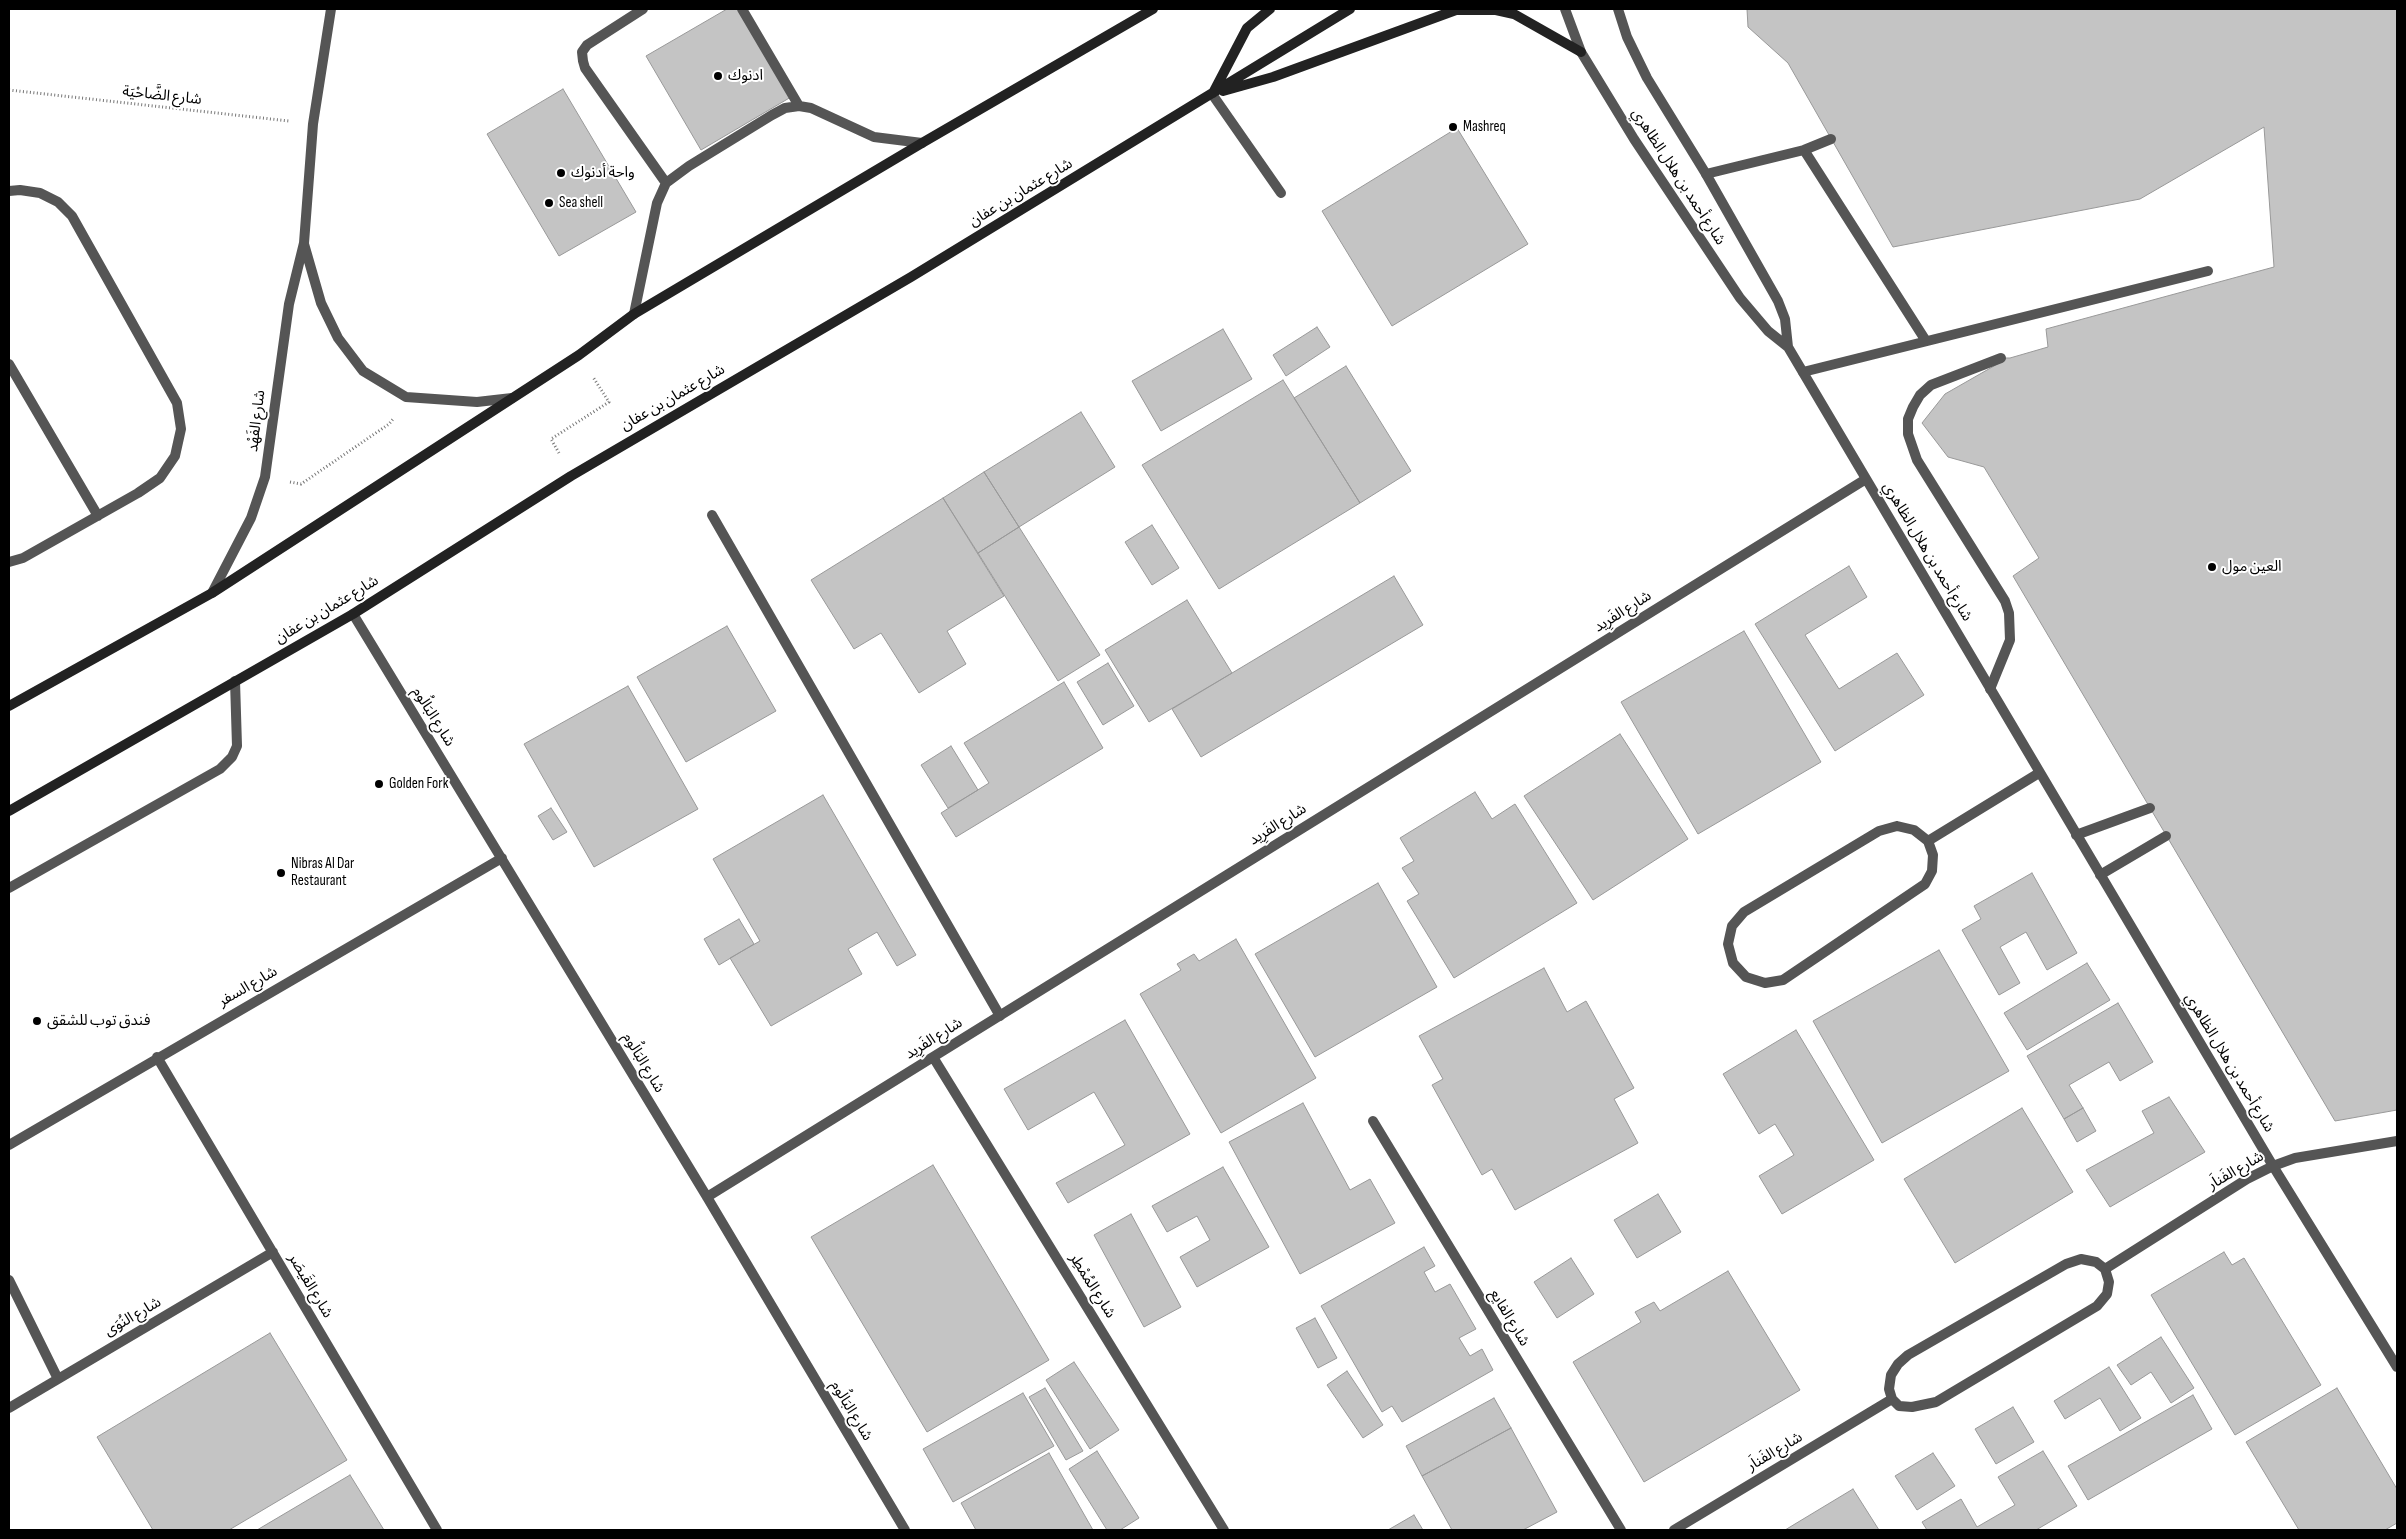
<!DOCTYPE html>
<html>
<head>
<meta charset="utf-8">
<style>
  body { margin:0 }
  #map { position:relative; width:2406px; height:1539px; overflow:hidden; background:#fff; font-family:"Sofia Sans Condensed",sans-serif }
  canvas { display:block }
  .frame { position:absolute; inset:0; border:10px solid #000; pointer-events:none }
</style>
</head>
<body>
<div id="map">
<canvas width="2406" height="1539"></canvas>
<div class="frame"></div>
</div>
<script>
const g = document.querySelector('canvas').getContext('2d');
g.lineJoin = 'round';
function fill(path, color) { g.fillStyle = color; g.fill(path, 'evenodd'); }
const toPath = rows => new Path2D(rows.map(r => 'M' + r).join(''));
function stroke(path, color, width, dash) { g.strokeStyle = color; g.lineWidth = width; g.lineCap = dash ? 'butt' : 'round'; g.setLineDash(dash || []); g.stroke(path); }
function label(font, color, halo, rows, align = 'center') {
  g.font = font + ' "Sofia Sans Condensed","Noto Sans Arabic",sans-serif'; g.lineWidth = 4; g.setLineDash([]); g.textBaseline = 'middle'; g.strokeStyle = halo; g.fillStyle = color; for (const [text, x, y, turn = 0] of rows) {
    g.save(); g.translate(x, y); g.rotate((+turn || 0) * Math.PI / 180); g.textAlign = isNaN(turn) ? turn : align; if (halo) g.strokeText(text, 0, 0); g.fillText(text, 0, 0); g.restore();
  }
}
const building = toPath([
  [727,9,739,9,791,97,701,150,646,56,727,9],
  [1747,9,2397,9,2397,1110,2335,1121,2013,576,2039,558,1984,467,1948,457,1922,423,1945,394,2001,362,2001,358,2010,358,2048,347,2046,329,2274,267,2264,127,2140,199,1893,247,1788,63,1748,27,1747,9],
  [563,89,636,212,559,256,487,134,563,89],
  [1457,128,1528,244,1392,326,1322,211,1457,128],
  [1317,327,1330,347,1286,376,1273,355,1317,327],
  [1223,329,1252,379,1161,431,1132,381,1223,329],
  [1346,366,1411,471,1360,503,1294,398,1346,366],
  [1283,380,1360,503,1219,589,1142,465,1283,380],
  [1081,412,1115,467,1019,527,984,472,1081,412],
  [984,472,1019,527,978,553,943,498,984,472],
  [943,498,1004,596,947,631,966,664,919,693,881,633,854,649,811,580,943,498],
  [1152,525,1179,568,1152,585,1125,542,1152,525],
  [1019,527,1100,655,1058,681,978,553,1019,527],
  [1849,566,1867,597,1805,635,1839,689,1897,653,1924,695,1835,751,1755,624,1849,566],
  [1394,576,1423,625,1201,757,1172,709,1394,576],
  [1187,600,1232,673,1149,722,1105,650,1187,600],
  [727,626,776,711,686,762,637,677,727,626],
  [1744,631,1821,762,1698,834,1621,702,1744,631],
  [1108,663,1134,706,1103,725,1077,682,1108,663],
  [1064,682,1103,748,956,837,941,813,989,783,964,743,1064,682],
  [628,686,698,809,594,867,524,744,628,686],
  [1620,734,1688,839,1593,900,1524,796,1620,734],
  [951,746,978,790,948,808,921,765,951,746],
  [1475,792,1492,819,1515,804,1577,903,1454,978,1407,901,1419,894,1402,868,1414,861,1400,838,1475,792],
  [823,795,916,955,897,966,877,932,848,949,862,974,771,1026,730,958,760,941,713,859,823,795],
  [551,808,567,832,553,840,538,816,551,808],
  [2032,873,2077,953,2047,970,2026,932,2000,947,2020,983,1999,995,1962,930,1981,919,1974,906,2032,873],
  [1378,883,1437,987,1315,1057,1255,954,1378,883],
  [739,919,754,944,719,965,704,939,739,919],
  [1236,939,1316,1078,1221,1133,1140,994,1181,970,1177,964,1194,954,1199,961,1236,939],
  [1939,950,2009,1071,1882,1143,1813,1021,1939,950],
  [2087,963,2110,1000,2027,1050,2004,1013,2087,963],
  [1544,968,1567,1012,1586,1001,1634,1088,1614,1099,1638,1143,1515,1210,1492,1169,1482,1175,1432,1085,1443,1079,1419,1036,1544,968],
  [2118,1003,2153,1062,2120,1081,2109,1062,2069,1085,2083,1108,2064,1119,2027,1056,2118,1003],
  [1125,1020,1190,1134,1068,1203,1056,1183,1125,1145,1094,1092,1028,1130,1004,1089,1125,1020],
  [1796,1030,1874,1160,1782,1214,1759,1176,1794,1155,1775,1124,1759,1134,1723,1074,1796,1030],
  [2169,1097,2205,1152,2110,1207,2086,1170,2154,1133,2142,1111,2169,1097],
  [1303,1103,1350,1190,1370,1179,1395,1223,1300,1274,1229,1142,1303,1103],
  [2022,1108,2073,1192,1955,1263,1904,1179,2022,1108],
  [2083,1108,2096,1131,2077,1142,2064,1119,2083,1108],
  [933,1165,1049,1360,927,1432,811,1237,933,1165],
  [1223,1167,1269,1247,1197,1287,1180,1257,1210,1240,1197,1216,1167,1232,1152,1206,1223,1167],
  [1658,1194,1681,1232,1637,1258,1614,1220,1658,1194],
  [1131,1214,1181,1307,1144,1327,1094,1235,1131,1214],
  [1424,1247,1435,1266,1424,1272,1435,1292,1450,1284,1476,1329,1459,1338,1470,1356,1482,1349,1493,1370,1402,1422,1392,1406,1382,1412,1321,1306,1424,1247],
  [2224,1252,2232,1265,2244,1258,2321,1385,2235,1435,2151,1295,2224,1252],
  [1571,1258,1594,1294,1557,1318,1534,1282,1571,1258],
  [1728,1271,1800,1390,1644,1482,1573,1362,1641,1322,1635,1312,1654,1302,1660,1311,1728,1271],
  [1315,1318,1337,1358,1318,1368,1296,1328,1315,1318],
  [270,1333,347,1460,229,1530,153,1530,97,1437,270,1333],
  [2161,1337,2194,1388,2171,1403,2151,1372,2131,1385,2117,1365,2161,1337],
  [1074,1362,1119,1430,1090,1449,1046,1380,1074,1362],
  [2109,1367,2141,1418,2120,1431,2100,1398,2065,1419,2054,1401,2109,1367],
  [1347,1371,1383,1425,1363,1438,1327,1385,1347,1371],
  [1045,1388,1083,1451,1066,1460,1029,1397,1045,1388],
  [2337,1388,2397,1489,2397,1523,2385,1530,2299,1530,2246,1442,2337,1388],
  [1023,1393,1054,1446,953,1502,923,1449,1023,1393],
  [2193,1395,2212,1429,2088,1500,2068,1466,2193,1395],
  [1494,1398,1511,1428,1422,1476,1406,1446,1494,1398],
  [2013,1407,2034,1442,1996,1464,1975,1429,2013,1407],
  [1511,1428,1557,1512,1523,1530,1452,1530,1422,1476,1511,1428],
  [1097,1451,1139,1518,1120,1530,1107,1530,1069,1469,1097,1451],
  [2043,1451,2077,1506,2036,1530,1927,1530,1922,1522,1961,1499,1977,1527,2015,1505,1998,1477,2043,1451],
  [1049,1453,1093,1530,976,1530,961,1503,1049,1453],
  [1933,1453,1955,1486,1917,1510,1895,1476,1933,1453],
  [350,1475,384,1530,257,1530,350,1475],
  [1853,1489,1879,1530,1785,1530,1853,1489],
  [1414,1515,1423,1530,1388,1530,1414,1515]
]);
fill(building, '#c4c4c4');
stroke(building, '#999', 1);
stroke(toPath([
  [9,90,289,121],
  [559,453,551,439,609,402,593,377],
  [290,482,301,484,389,424,393,419]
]), '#777', 3, [1, 2.5]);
stroke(toPath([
  [643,9,587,45,582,52,583,61,585,68,666,183],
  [742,9,799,106],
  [1212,94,1281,193],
  [1804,150,1926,341],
  [1706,174,1804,150,1831,139],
  [9,191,20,190,40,193,58,202,72,216,177,403,181,429,175,456,160,478,138,493,23,558,9,562],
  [634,314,657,203,666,183,689,166,772,115,785,108,799,106,811,108,874,137,922,143],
  [9,364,98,516],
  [1803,372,2208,271],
  [712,515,1000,1016],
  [1990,689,2010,640,2009,613,2005,601,1917,460,1908,434,1908,419,1913,407,1920,395,1931,385,2001,358],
  [2076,835,2150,808],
  [2100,875,2166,836],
  [9,888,220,769,232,757,237,746,235,681],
  [2273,1166,2295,1158,2397,1141]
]), '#555', 10);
stroke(toPath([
  [1565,9,1581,52,1634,139,1740,298,1768,331,1788,347,2273,1166,2397,1367],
  [1618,9,1627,37,1647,78,1706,174,1778,301,1785,319,1788,347],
  [304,244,321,303,338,338,363,371,406,397,477,402,512,398],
  [212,593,251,518,265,477,289,304,304,243,313,124,331,9],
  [353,614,707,1197,905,1530],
  [1897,826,1914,830,1928,841,1933,855,1932,871,1925,884,1783,980,1765,983,1746,977,1733,963,1728,944,1732,926,1744,912,1879,831,1897,826],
  [1928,841,2039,773],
  [157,1057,437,1530],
  [933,1057,1224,1530],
  [1373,1121,1621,1530],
  [9,1145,502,858],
  [707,1197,1866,479],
  [2081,1259,2096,1262,2105,1269,2109,1282,2107,1294,2097,1306,1936,1402,1912,1407,1899,1406,1892,1399,1889,1389,1891,1375,1898,1364,1908,1355,2066,1264,2081,1259],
  [2105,1269,2247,1179,2273,1166],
  [9,1280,58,1379],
  [9,1408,273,1252],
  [1674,1530,1892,1399]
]), '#555', 10);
stroke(toPath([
  [1223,91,1273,77,1456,10,1496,10,1514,14,1581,52],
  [1213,93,1247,28,1270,9],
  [9,706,212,593,579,355,634,314,922,143,1153,9],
  [9,811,353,614,571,476,911,277,1350,9]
]), '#222', 10);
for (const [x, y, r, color] of [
  [718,76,5,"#000"],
  [1453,127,5,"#000"],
  [561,173,5,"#000"],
  [549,203,5,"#000"],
  [2212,567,5,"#000"],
  [379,784,5,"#000"],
  [281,873,5,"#000"],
  [37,1021,5,"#000"]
]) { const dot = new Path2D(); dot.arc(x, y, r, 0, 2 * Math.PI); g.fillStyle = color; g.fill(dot); stroke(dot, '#fff', 2); }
label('15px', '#000', '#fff', [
  ["ادنوك",728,76],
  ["Mashreq",1463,127],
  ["واحة أدنوك",571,173],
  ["Sea shell",559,203],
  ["العين مول",2222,567],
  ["Golden Fork",389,784],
  ["Nibras Al Dar",291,864],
  ["Restaurant",291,881],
  ["فندق توب للشقق",47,1021]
], 'left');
label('15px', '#000', '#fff', [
  ["شارع الضَّاحْيَة",162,96,6],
  ["شارع أحمد بن هلال الظاهري",1678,177,57],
  ["شارع عثمان بن عفان",1021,193,-31],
  ["شارع عثمان بن عفان",673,398,-30],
  ["شارع الفَهْد",257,421,-83],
  ["شارع أحمد بن هلال الظاهري",1927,552,59],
  ["شارع عثمان بن عفان",327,610,-31],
  ["شارع الفَرِيد",1623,612,-32],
  ["شارع البَالُوم",433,717,58],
  ["شارع الفَرِيد",1278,825,-32],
  ["شارع السفر",248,987,-30],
  ["شارع الفَرِيد",934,1039,-32],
  ["شارع البَالُوم",643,1063,59],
  ["شارع أحمد بن هلال الظاهري",2229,1063,59],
  ["شارع الفَناَر",2236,1171,-30],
  ["شارع القَيصَر",310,1286,59],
  ["شارع المُمْطِر",1092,1286,58],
  ["شارع النُوَى",133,1317,-30],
  ["شارع الفايع",1509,1318,59],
  ["شارع البَالُوم",851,1411,59],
  ["شارع الفَناَر",1775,1452,-31]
]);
</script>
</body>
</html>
